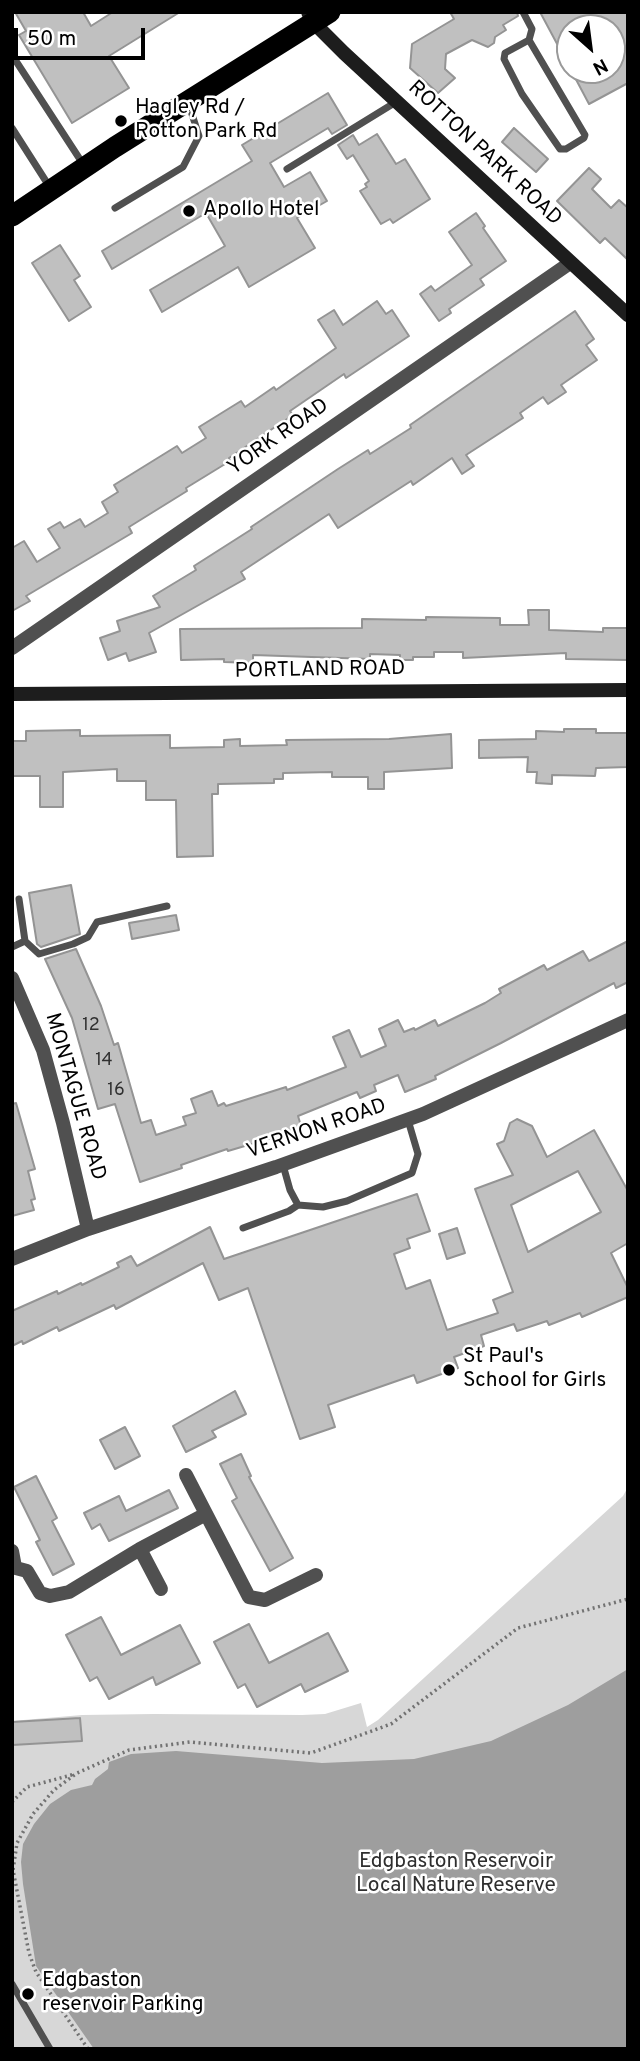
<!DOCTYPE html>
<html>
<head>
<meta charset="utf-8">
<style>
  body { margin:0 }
  #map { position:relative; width:640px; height:2061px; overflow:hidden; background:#fff; font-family:Overpass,sans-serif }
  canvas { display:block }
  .frame { position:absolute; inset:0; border:14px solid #000; pointer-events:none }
  .north { position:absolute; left:556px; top:14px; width:70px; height:70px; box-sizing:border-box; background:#fff; border:2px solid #999; border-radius:50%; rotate:152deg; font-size:19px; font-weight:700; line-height:28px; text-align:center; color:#000 }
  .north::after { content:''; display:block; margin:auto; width:24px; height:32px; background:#000; clip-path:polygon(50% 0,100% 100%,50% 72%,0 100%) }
  .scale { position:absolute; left:14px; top:28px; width:131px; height:32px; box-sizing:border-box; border:4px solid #000; border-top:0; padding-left:9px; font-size:21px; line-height:24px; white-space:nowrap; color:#000; -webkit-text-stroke:5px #fff; paint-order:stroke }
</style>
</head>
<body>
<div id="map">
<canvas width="640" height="2061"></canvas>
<div class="frame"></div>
<div class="north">N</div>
<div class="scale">50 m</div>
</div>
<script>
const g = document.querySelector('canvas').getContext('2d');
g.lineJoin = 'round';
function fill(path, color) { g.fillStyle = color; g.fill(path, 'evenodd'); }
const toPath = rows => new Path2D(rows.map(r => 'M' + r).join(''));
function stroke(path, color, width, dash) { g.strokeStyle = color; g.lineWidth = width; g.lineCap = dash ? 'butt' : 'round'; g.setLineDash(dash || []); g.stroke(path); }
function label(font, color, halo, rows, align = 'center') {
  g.font = font + ' Overpass,sans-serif'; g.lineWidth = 5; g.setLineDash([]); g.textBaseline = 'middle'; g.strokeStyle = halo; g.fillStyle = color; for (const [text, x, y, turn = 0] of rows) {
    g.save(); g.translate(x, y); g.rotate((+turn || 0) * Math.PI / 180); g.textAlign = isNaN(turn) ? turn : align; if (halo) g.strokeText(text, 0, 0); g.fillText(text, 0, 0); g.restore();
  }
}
fill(toPath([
  [628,1487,628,2049,12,2049,12,1721,82,1715,154,1714,302,1715,325,1714,361,1703,367,1727,378,1720,623,1496]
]), '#d7d7d7');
fill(toPath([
  [628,1669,628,2049,94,2049,36,1966,23,1884,21,1862,23,1844,34,1824,50,1804,71,1790,92,1785,95,1779,108,1769,109,1762,131,1754,176,1751,322,1763,414,1759,491,1741,568,1705]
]), '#9e9e9e');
const building = toPath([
  [15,12,83,12,91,26,113,12,180,12,109,56,129,88,72,123,19,35,26,31,15,12],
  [450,12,517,12,518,16,503,25,506,30,495,37,494,43,488,47,472,40,446,54,445,69,455,78,438,93,410,68,412,44,454,19,450,12],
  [540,12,628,12,628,83,589,104,571,70,612,70,612,28,570,28,570,68,540,12],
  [328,93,347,125,332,134,328,128,270,163,284,187,310,172,327,201,297,218,315,248,249,287,238,267,162,312,150,290,225,246,206,213,112,269,102,251,252,161,242,145,328,93],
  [514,128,548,159,536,172,502,142,514,128],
  [377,134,396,164,405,159,430,199,393,223,390,219,381,224,360,191,367,187,365,184,369,181,353,155,347,159,338,145,353,135,359,145,377,134],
  [589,168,601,179,592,189,611,208,619,200,628,208,628,260,605,238,600,243,557,201,589,168],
  [476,213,485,226,483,228,506,261,480,279,484,285,449,309,451,313,439,321,420,294,431,286,435,291,472,265,449,232,476,213],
  [60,245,80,276,74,280,91,307,69,321,32,263,60,245],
  [377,301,386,314,392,310,409,336,346,378,344,374,290,411,293,415,229,458,230,461,186,488,187,491,129,527,132,533,26,596,30,601,12,611,12,548,24,541,37,562,60,548,48,529,60,522,64,528,80,519,85,527,108,513,102,502,118,492,114,485,177,446,182,453,206,438,199,427,241,401,245,407,274,387,276,390,336,348,318,320,334,310,343,325,377,301],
  [575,311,594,339,586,345,597,360,561,385,566,392,548,404,543,397,520,413,523,418,466,455,474,466,462,474,452,458,413,485,411,481,338,528,329,514,241,572,245,579,149,633,156,652,129,661,126,653,108,660,100,638,120,631,117,621,160,607,153,596,196,570,194,566,252,529,251,527,338,469,368,450,370,454,411,428,410,425,575,311],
  [528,610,549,610,549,630,603,632,603,628,628,628,628,660,566,659,566,653,463,658,463,652,434,652,434,657,413,657,413,660,400,660,400,655,370,654,370,659,253,655,253,663,224,662,224,659,181,660,180,629,362,628,362,619,426,620,426,617,500,618,500,625,529,625,528,610],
  [564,729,596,729,596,733,628,733,628,767,596,768,595,776,552,775,552,784,536,783,537,772,527,772,528,757,479,758,479,740,536,739,536,731,564,732,564,729],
  [80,730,80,736,170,735,170,748,224,747,224,740,240,739,240,746,287,745,286,740,389,739,451,734,452,768,384,772,384,789,368,789,368,777,332,777,332,772,283,773,283,779,274,779,274,783,218,784,218,794,212,794,213,856,177,857,176,800,146,800,146,781,117,781,117,769,63,772,63,807,40,807,40,776,12,776,12,741,26,741,26,731,80,730],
  [71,885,80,934,41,947,37,944,29,893,71,885],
  [176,915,179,930,132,939,129,923,176,915],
  [628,941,628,982,616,988,614,983,501,1043,435,1076,436,1079,405,1092,398,1075,374,1085,376,1091,360,1098,357,1092,298,1116,302,1129,228,1151,227,1149,181,1165,182,1168,140,1182,115,1104,98,1109,72,1018,45,959,76,949,101,1006,114,1045,118,1043,141,1123,151,1120,156,1135,186,1125,183,1117,196,1113,191,1099,212,1091,218,1106,224,1103,226,1106,286,1087,287,1090,346,1067,333,1037,349,1030,361,1057,386,1046,379,1029,398,1020,404,1032,414,1028,415,1030,435,1020,438,1026,485,1003,501,993,499,989,544,965,547,970,583,951,589,961,628,941],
  [16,1103,35,1169,28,1171,35,1199,31,1200,34,1210,12,1216,12,1104,16,1103],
  [517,1119,532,1126,547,1157,594,1130,628,1191,628,1243,611,1253,628,1288,628,1297,582,1317,580,1313,549,1325,547,1321,517,1331,514,1324,481,1335,484,1346,454,1357,458,1368,417,1383,414,1375,328,1405,335,1427,300,1439,248,1288,219,1300,203,1263,116,1309,114,1305,59,1331,57,1327,23,1344,22,1341,12,1346,12,1311,57,1291,58,1294,81,1283,82,1285,119,1267,117,1263,131,1256,137,1266,210,1227,224,1259,417,1194,430,1231,407,1239,410,1248,394,1254,406,1289,430,1280,447,1330,498,1313,493,1300,513,1292,475,1189,513,1175,497,1144,504,1141,510,1123,517,1119],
  [578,1171,601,1212,528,1252,511,1205,578,1171],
  [457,1228,465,1253,447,1259,439,1234,457,1228],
  [235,1391,246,1414,212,1431,216,1437,186,1452,173,1426,235,1391],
  [125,1427,140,1456,115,1469,100,1440,125,1427],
  [241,1454,251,1476,249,1477,293,1558,270,1571,232,1501,237,1498,220,1464,241,1454],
  [36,1476,57,1518,52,1521,74,1564,53,1575,36,1542,40,1540,14,1487,36,1476],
  [169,1490,178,1508,109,1541,100,1524,92,1529,84,1513,119,1496,126,1511,169,1490],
  [101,1617,121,1655,180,1625,200,1663,156,1685,153,1677,109,1699,97,1677,90,1681,66,1635,101,1617],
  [249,1624,269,1663,328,1633,348,1671,305,1692,301,1684,257,1707,245,1684,238,1688,214,1642,249,1624],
  [80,1718,82,1741,12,1745,12,1722,80,1718]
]);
fill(building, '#c0c0c0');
stroke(building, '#949494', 2);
stroke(toPath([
  [12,1802,27,1787,75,1774],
  [88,2049,36,1972,29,1953,13,1870,17,1843,33,1814,54,1790,77,1773,129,1750,190,1742,311,1753,391,1724,518,1628,628,1599]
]), '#727272', 3.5, [2, 3.5]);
stroke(toPath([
  [523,12,532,29,529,40,585,135,584,138,566,149,560,149,522,94,504,59,505,53,529,40],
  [12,55,83,164],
  [12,128,49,186],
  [287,169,396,102],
  [115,208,183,167,199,136,189,105],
  [25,941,39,954,73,944,88,937,97,922,167,906],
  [12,947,25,941,19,899],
  [283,1165,290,1190,298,1205,323,1207,347,1201,412,1173,418,1154,408,1120],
  [243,1228,289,1211,298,1205],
  [12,1984,50,2049]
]), '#505050', 7);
stroke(toPath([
  [12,648,570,263],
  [12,978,43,1050,63,1123,88,1229],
  [12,1259,88,1229,276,1167,423,1114,628,1020],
  [186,1475,249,1597,265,1600,316,1575],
  [140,1549,161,1589],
  [12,1551,15,1567],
  [12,1567,27,1571,40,1593,50,1596,69,1592,140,1549,206,1514]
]), '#505050', 14);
stroke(toPath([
  [308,12,313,22,344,53,628,315],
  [12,694,628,690]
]), '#1d1d1d', 14);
stroke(toPath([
  [12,216,115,147,330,12]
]), '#000', 21);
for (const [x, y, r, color] of [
  [121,121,7,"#000"],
  [189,211,7,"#000"],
  [449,1370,7,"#000"],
  [28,1994,7,"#000"]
]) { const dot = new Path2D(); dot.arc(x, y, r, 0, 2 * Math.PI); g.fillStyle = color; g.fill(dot); stroke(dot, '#fff', 2.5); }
label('18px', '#303030', null, [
  ["12",91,1026],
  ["14",104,1061],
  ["16",116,1091]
]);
label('21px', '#000', '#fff', [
  ["Hagley Rd /",135,109],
  ["Rotton Park Rd",135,133],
  ["Apollo Hotel",203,211],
  ["St Paul's",463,1358],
  ["School for Girls",463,1382],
  ["Edgbaston",42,1982],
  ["reservoir Parking",42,2006]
], 'left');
label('21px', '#000', '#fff', [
  ["ROTTON PARK ROAD",484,154,43],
  ["YORK ROAD",279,438,-35],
  ["PORTLAND ROAD",320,671,-1],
  ["MONTAGUE ROAD",74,1097,74],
  ["VERNON ROAD",317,1130,-19]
]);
label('21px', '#2e2e2e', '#fff', [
  ["Edgbaston Reservoir",456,1863],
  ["Local Nature Reserve",456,1887]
]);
</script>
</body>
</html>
